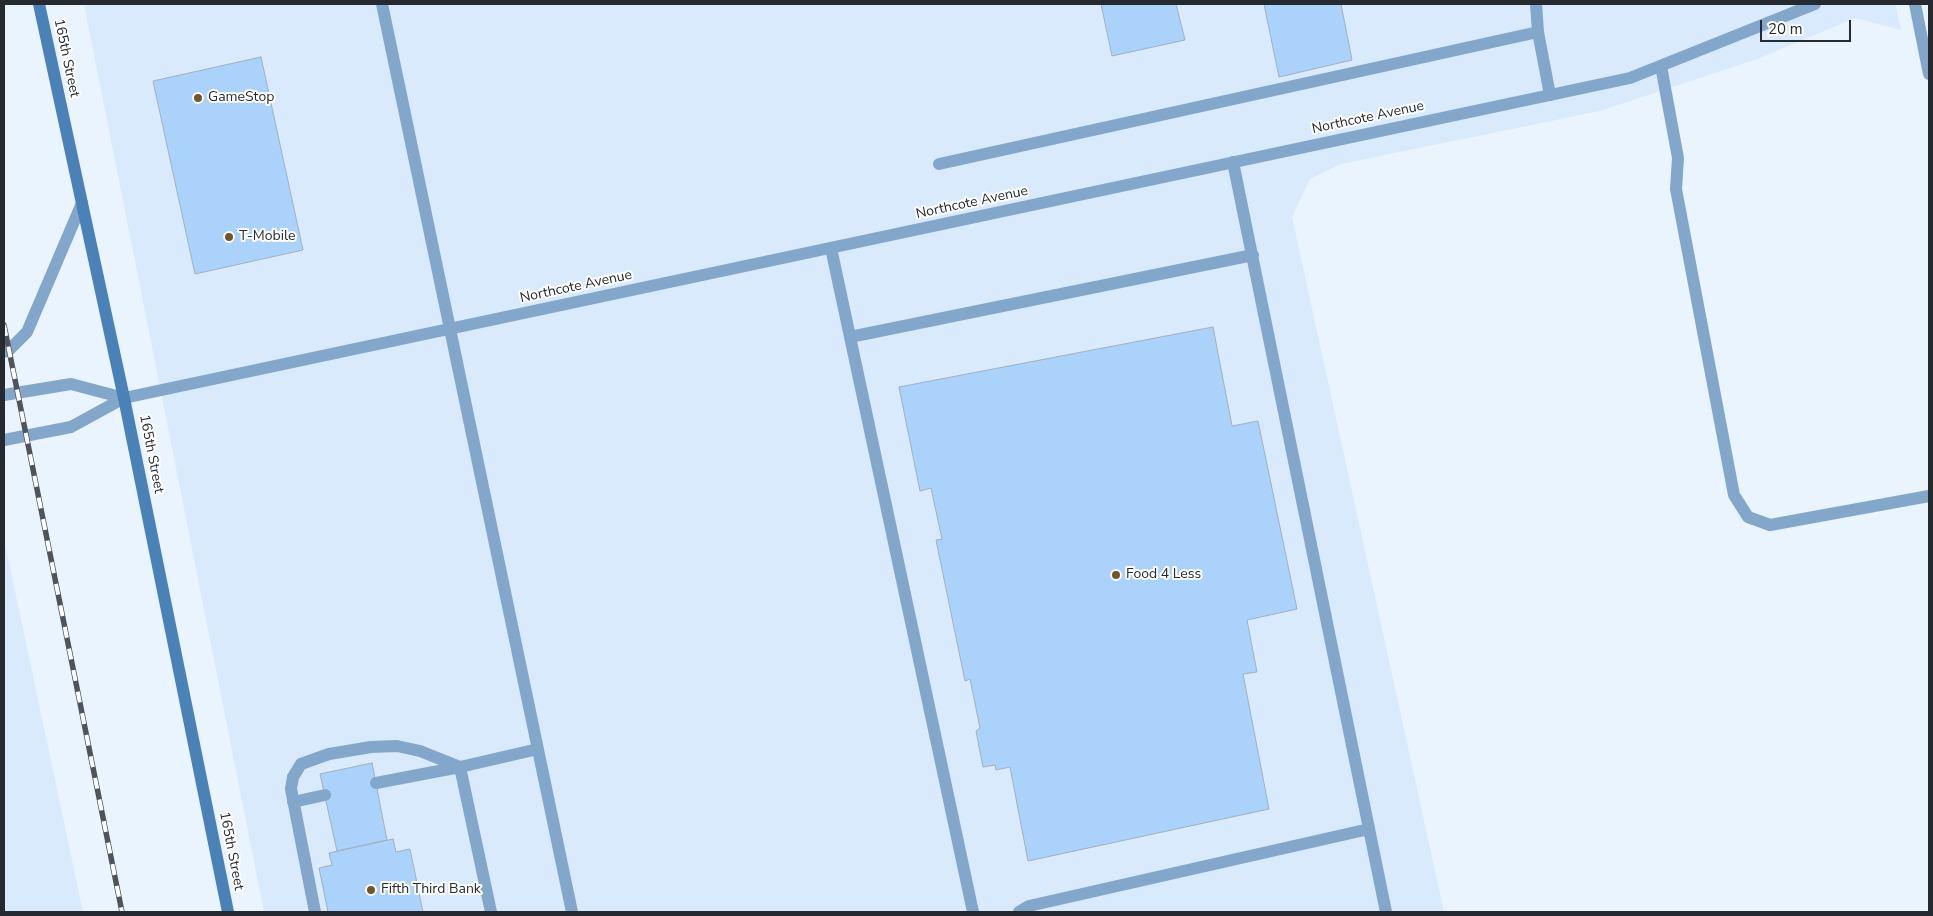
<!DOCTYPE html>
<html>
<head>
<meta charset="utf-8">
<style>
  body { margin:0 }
  #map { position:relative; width:1933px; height:916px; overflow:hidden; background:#eaf4fe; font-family:"Nunito Sans",sans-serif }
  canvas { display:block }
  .frame { position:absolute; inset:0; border:5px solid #242a30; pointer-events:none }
  .scale { position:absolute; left:1760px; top:20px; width:91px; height:22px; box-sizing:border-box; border:2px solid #242a30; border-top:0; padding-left:6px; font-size:15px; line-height:18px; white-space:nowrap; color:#242a30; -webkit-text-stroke:4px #fff; paint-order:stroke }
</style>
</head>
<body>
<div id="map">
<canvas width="1933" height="916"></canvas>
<div class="frame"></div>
<div class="scale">20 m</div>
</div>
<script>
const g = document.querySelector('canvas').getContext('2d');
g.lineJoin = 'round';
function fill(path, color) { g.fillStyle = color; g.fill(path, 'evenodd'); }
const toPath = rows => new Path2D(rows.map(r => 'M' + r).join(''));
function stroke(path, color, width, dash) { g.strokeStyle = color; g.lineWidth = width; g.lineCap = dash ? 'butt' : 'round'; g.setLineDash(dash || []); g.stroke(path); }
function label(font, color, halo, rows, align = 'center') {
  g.font = font + ' "Nunito Sans",sans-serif'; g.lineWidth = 4; g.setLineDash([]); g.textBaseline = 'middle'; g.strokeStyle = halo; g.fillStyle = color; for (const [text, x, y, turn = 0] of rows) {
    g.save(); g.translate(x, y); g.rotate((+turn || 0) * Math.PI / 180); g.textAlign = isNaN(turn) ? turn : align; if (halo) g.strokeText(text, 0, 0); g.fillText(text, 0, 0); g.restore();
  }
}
fill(toPath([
  [84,4,1895,4,1901,30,1855,18,1760,58,1600,111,1341,164,1310,179,1292,217,1444,912,264,912],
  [4,539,83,912,4,912]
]), '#d9eafc');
const building = toPath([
  [1101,4,1176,4,1185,40,1112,56,1101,4],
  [1264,4,1341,4,1352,60,1279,77,1264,4],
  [261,57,303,250,195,274,153,81,261,57],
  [1213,327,1232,426,1258,421,1297,609,1247,620,1257,672,1243,674,1269,809,1028,861,1010,767,996,770,995,765,983,767,976,731,980,728,970,679,965,681,936,540,942,539,931,488,920,491,899,387,1213,327],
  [372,763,387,840,337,851,320,774,372,763],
  [393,839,396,852,410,849,423,912,328,912,319,868,332,865,329,853,393,839]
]);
fill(building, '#abd2fa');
stroke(building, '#a1b1c1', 1);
stroke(toPath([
  [382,4,572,912],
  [1536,4,1538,32],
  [1661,66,1678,158,1676,189,1734,495,1748,517,1770,525,1929,496],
  [1233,162,1386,912],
  [939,164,1538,32,1550,95],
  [831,248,973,912],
  [850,337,1253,255],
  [4,352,9,350,27,332,82,203],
  [4,395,71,384,124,398],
  [4,440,71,427,124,398],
  [376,783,460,767],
  [293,802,325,795],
  [315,912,291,789,293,777,301,764,329,754,371,747,397,746,420,751,460,767],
  [491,912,460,767,538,749],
  [1019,912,1029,906,1369,829]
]), '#83a7cb', 12);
stroke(toPath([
  [124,398,1630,78,1815,4]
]), '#83a7cb', 12);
stroke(toPath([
  [1915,4,1929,74]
]), '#83a7cb', 12);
stroke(toPath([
  [39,4,124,398,228,912]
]), '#4a81b6', 12);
const rail = toPath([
  [4,325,122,912]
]);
stroke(rail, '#4e545b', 5.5);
stroke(rail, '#fff', 4, [11]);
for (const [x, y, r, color] of [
  [198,98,5,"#725729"],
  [229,237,5,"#725729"],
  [1116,575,5,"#725729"],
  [371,890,5,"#725729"]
]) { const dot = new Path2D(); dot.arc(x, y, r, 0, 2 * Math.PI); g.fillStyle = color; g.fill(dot); stroke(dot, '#fff', 2); }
label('14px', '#242a30', '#fff', [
  ["165th Street",66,58,78],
  ["Northcote Avenue",1368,118,-12],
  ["Northcote Avenue",972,203,-12],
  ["Northcote Avenue",576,287,-12],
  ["165th Street",151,454,79],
  ["165th Street",231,851,79]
]);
label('14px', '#242a30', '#fff', [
  ["GameStop",208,98],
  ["T-Mobile",239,237],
  ["Food 4 Less",1126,575],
  ["Fifth Third Bank",381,890]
], 'left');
</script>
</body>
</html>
